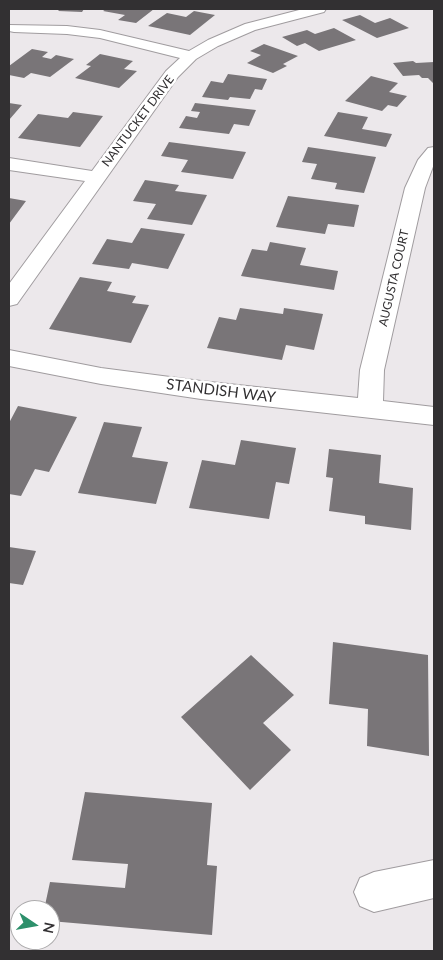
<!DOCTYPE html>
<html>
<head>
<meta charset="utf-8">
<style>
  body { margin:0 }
  #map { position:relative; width:443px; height:960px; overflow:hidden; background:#ece8eb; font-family:Lato,sans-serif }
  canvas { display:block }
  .frame { position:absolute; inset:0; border:10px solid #323032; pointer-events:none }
  .north { position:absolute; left:10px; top:900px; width:50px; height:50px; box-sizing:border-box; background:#fff; border:1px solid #adacad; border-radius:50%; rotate:102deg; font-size:14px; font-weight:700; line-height:20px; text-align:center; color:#323032 }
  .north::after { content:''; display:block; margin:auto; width:18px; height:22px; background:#2d906b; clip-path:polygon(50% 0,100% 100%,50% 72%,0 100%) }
</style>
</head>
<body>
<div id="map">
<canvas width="443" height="960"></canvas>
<div class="frame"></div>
<div class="north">N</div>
</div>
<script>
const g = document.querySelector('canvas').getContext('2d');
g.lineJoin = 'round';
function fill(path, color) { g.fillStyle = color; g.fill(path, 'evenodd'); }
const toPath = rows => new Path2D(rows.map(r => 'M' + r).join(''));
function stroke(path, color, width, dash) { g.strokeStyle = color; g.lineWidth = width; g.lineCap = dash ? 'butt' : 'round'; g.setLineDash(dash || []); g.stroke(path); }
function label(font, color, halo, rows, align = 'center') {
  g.font = font + ' Lato,sans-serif'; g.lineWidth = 5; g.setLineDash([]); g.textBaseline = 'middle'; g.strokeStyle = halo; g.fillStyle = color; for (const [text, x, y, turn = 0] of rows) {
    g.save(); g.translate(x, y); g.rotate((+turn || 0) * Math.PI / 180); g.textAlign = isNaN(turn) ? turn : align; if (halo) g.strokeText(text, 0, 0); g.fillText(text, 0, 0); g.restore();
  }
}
fill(toPath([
  [60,9,84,9,82,12,58,11],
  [106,9,154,9,136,23,118,20,125,15,103,11],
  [194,11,215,15,190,35,148,26,167,13,186,17],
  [360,15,375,23,390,18,409,28,377,38,342,20],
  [334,28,356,40,319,51,305,43,297,46,282,37,307,30,315,34],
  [264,44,298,56,283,64,287,66,273,73,247,63,261,55,250,51],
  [32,49,48,52,42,57,51,59,56,55,74,59,50,77,31,73,24,78,9,75,9,66],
  [100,54,133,61,124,69,137,71,119,88,75,78,91,66,86,65],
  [413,61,416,63,434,62,434,84,428,78,422,78,419,75,403,76,393,63],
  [228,74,267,79,262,90,255,89,250,99,230,97,228,100,202,97,211,81,223,83],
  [371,76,398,83,389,92,407,96,397,107,388,105,382,111,345,101],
  [9,103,22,105,9,120],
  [195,103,256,110,249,126,234,124,229,134,179,128,186,116,197,118,200,112,191,111],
  [73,112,103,116,80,147,18,138,38,114,68,118],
  [338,112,368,117,362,129,392,134,386,147,324,136],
  [169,142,246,152,233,179,181,172,188,160,161,156],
  [308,147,376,157,364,193,335,189,337,183,311,179,317,164,302,162],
  [145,180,179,185,175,191,207,195,192,225,147,219,156,204,133,201],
  [288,196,359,205,354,227,328,224,325,234,276,227],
  [9,198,26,201,9,224],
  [141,228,185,234,168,269,132,263,129,269,92,264,107,239,132,243],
  [270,242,306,248,300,265,338,271,334,290,241,276,252,249,267,251],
  [80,277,112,282,107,291,136,296,132,303,149,305,131,343,49,329],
  [240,308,283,314,284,308,323,314,314,350,286,345,282,360,207,348,219,317,236,320],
  [18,406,77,417,49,472,35,469,21,496,9,494,9,423],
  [104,422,142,427,132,457,168,462,156,504,78,493],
  [241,440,296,448,289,484,276,482,269,519,189,508,202,460,235,465],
  [329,449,381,455,379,483,413,488,411,530,365,524,365,516,329,511,333,478,326,477],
  [9,547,36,551,23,585,9,583],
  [333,642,428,655,429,756,367,746,368,709,329,704],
  [251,655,294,695,263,723,291,750,250,790,181,717],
  [85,792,212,803,207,865,217,866,212,935,50,921,50,910,44,910,50,882,125,888,128,864,72,860]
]), '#797578');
const minor = toPath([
  [303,9,326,9,324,12,255,30,218,46,196,59,178,77,17,304,9,306,9,284,85,181,9,170,9,158,92,171,166,71,180,58,100,38,67,34,14,32,9,31,9,25,67,26,100,30,189,51,208,40,245,24,303,9],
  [434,147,434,164,425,188,384,370,383,401,434,407,434,425,201,399,101,384,9,366,9,350,101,368,201,381,358,398,360,370,405,188,418,160,428,148,434,147],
  [434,860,434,898,374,912,360,906,354,892,360,878,374,872,434,860]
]);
stroke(minor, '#a09c9f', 2);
fill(minor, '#fff');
label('12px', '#323032', '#fff', [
  ["NANTUCKET DRIVE",138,121,-53],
  ["AUGUSTA COURT",394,278,-77]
]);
label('15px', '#323032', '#fff', [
  ["STANDISH WAY",221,391,7]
]);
</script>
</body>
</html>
